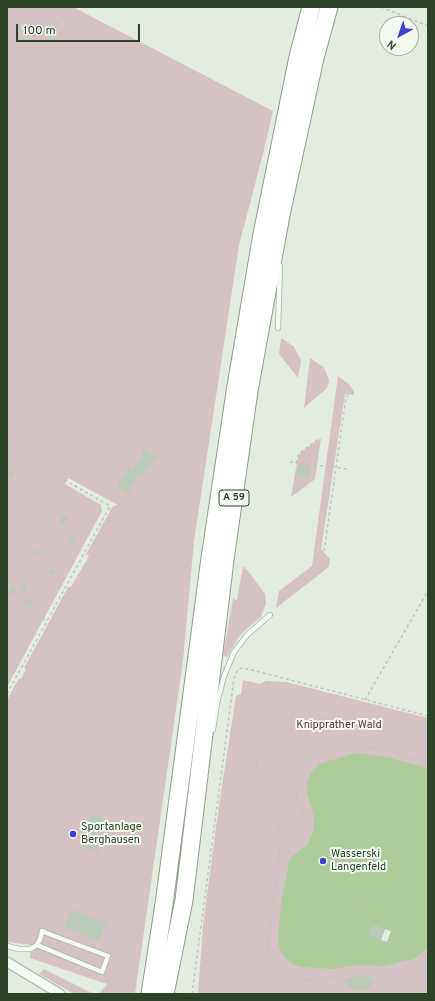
<!DOCTYPE html>
<html>
<head>
<meta charset="utf-8">
<style>
  body { margin:0 }
  #map { position:relative; width:435px; height:1001px; overflow:hidden; background:#e4ebe1; font-family:Overpass,sans-serif }
  canvas { display:block }
  .frame { position:absolute; inset:0; border:8px solid #2e4428; pointer-events:none }
  .north { position:absolute; left:379px; top:16px; width:40px; height:40px; box-sizing:border-box; background:#f3f8f1; border:1px solid #a4b0a1; border-radius:50%; rotate:220deg; font-size:11px; font-weight:700; line-height:16px; text-align:center; color:#2e4428 }
  .north::after { content:''; display:block; margin:auto; width:14px; height:18px; background:#3f40d7; clip-path:polygon(50% 0,100% 100%,50% 72%,0 100%) }
  .scale { position:absolute; left:16px; top:24px; width:124px; height:18px; box-sizing:border-box; border:2px solid #2e4428; border-top:0; padding-left:5px; font-size:12px; line-height:14px; white-space:nowrap; color:#2e4428; -webkit-text-stroke:3px #f3f8f1; paint-order:stroke }
</style>
</head>
<body>
<div id="map">
<canvas width="435" height="1001"></canvas>
<div class="frame"></div>
<div class="north">N</div>
<div class="scale">100 m</div>
</div>
<script>
const g = document.querySelector('canvas').getContext('2d');
g.lineJoin = 'round';
function fill(path, color) { g.fillStyle = color; g.fill(path, 'evenodd'); }
const toPath = rows => new Path2D(rows.map(r => 'M' + r).join(''));
function stroke(path, color, width, dash) { g.strokeStyle = color; g.lineWidth = width; g.lineCap = dash ? 'butt' : 'round'; g.setLineDash(dash || []); g.stroke(path); }
function label(font, color, halo, rows, align = 'center') {
  g.font = font + ' Overpass,sans-serif'; g.lineWidth = 4; g.setLineDash([]); g.textBaseline = 'middle'; g.strokeStyle = halo; g.fillStyle = color; for (const [text, x, y, turn = 0] of rows) {
    g.save(); g.translate(x, y); g.rotate((+turn || 0) * Math.PI / 180); g.textAlign = isNaN(turn) ? turn : align; if (halo) g.strokeText(text, 0, 0); g.fillText(text, 0, 0); g.restore();
  }
}
fill(toPath([
  [7,7,73,7,273,111,263,154,239,245,194,541,183,661,135,994,99,994,107,984,30,958,31,945,7,942,7,700,19,678,21,679,26,669,24,668,68,587,71,587,89,556,86,554,113,506,118,505,68,478,65,484,101,505,102,511,7,687],
  [281,339,283,339,294,347,298,354,301,361,298,378,279,354],
  [310,358,323,367,326,372,329,381,327,388,304,408],
  [338,376,350,385,354,392,354,395,345,394,321,549,330,559,329,566,325,570,276,608,279,591,312,566],
  [321,438,315,479,291,497,298,457,301,452],
  [243,566,248,571,265,594,266,603,261,617,240,635,227,657,223,656,233,599,237,600],
  [243,680,260,684,266,681,286,682,428,718,428,994,198,994,203,925,218,812,236,696,241,694],
  [44,969,94,994,74,994,39,974]
]), '#d5c2c4');
fill(toPath([
  [355,753,386,757,428,768,428,948,414,959,384,966,356,965,333,969,301,967,294,965,285,958,280,950,278,941,281,902,290,858,307,845,313,832,314,818,307,793,307,782,311,773,319,764]
]), '#accd9a');
fill(toPath([
  [385,929,391,931,387,942,381,940]
]), '#e4ebe1');
fill(toPath([
  [144,450,158,458,155,463,152,461,143,476,139,474,128,493,117,487,129,467,133,469,136,462,139,463,143,456,141,455],
  [298,464,310,466,309,478,296,476],
  [9,470,15,473,12,478,7,475],
  [63,516,68,518,63,526,59,524],
  [71,533,76,536,74,539,76,541,74,544,67,540],
  [36,549,41,551,38,556,34,553],
  [50,568,56,571,54,575,48,572],
  [22,583,27,586,24,591,19,588],
  [14,584,17,587,11,596,8,593],
  [27,598,34,602,30,608,23,603],
  [92,814,116,824,112,834,99,828,97,833,103,836,97,852,80,845],
  [71,909,106,922,99,941,64,928],
  [372,924,385,929,381,940,368,935],
  [363,975,374,979,373,983,367,989,357,991,348,987,344,980,353,977]
]), '#bcc9b8');
const lane = toPath([
  [278,328,280,266],
  [213,730,217,703,224,676,234,652,247,635,270,615],
  [7,946,19,949,30,949,37,945,41,937,42,931,49,934,108,956,102,972,37,945]
]);
const street = toPath([
  [7,962,60,994]
]);
const highway = toPath([
  [150,994,164,904,210,558,236,386,262,234,298,57,311,7],
  [165,994,184,900,225,560,249,391,281,215,315,58,329,7]
]);
stroke(lane, '#aab6a6', 6);
stroke(street, '#aab6a6', 11);
stroke(highway, '#8ea388', 19);
stroke(toPath([
  [381,7,428,26],
  [7,113,67,7],
  [7,447,110,506,7,694],
  [290,462,347,469],
  [296,463,298,455,301,452,320,438],
  [324,551,346,397,348,395],
  [7,611,46,620],
  [365,700,428,591],
  [428,762,421,761,380,748,331,749,306,759,295,774,297,803,303,812,304,820,303,832,295,844,279,863,268,943,270,961,276,971,285,977,300,980,311,980,361,973,385,973,428,960],
  [279,863,280,831,276,818,265,805,255,785,258,750,275,731,298,719,364,720,428,734],
  [352,886,355,909,372,924],
  [391,931,399,934],
  [387,941,401,948,428,956],
  [192,994,234,679,238,669,242,668,248,669,428,716]
]), '#bdc6bc', 1.5, [3, 3]);
stroke(lane, '#f5f9f5', 4.5);
stroke(street, '#f5f9f5', 9);
stroke(highway, '#fff', 17);
for (const [x, y, r, color] of [
  [73,834,4,"#3f40d7"],
  [323,861,4,"#3f40d7"]
]) { const dot = new Path2D(); dot.arc(x, y, r, 0, 2 * Math.PI); g.fillStyle = color; g.fill(dot); stroke(dot, '#f3f8f1', 1.5); }
for (const [x, y, w] of [
  [234,498,30]
]) { const box = new Path2D(); box.roundRect(x - w / 2, y - 8, w, 16, 3); g.fillStyle = '#f3f8f1'; g.fill(box); stroke(box, '#2e4428', 1); }
label('bold 10px', '#2e4428', null, [
  ["A 59",234,498]
]);
label('11px', '#613537', '#f3f8f1', [
  ["Knipprather Wald",339,726]
]);
label('11px', '#2e4428', '#f3f8f1', [
  ["Sportanlage",81,828],
  ["Berghausen",81,841],
  ["Wasserski",331,855],
  ["Langenfeld",331,868]
], 'left');
</script>
</body>
</html>
